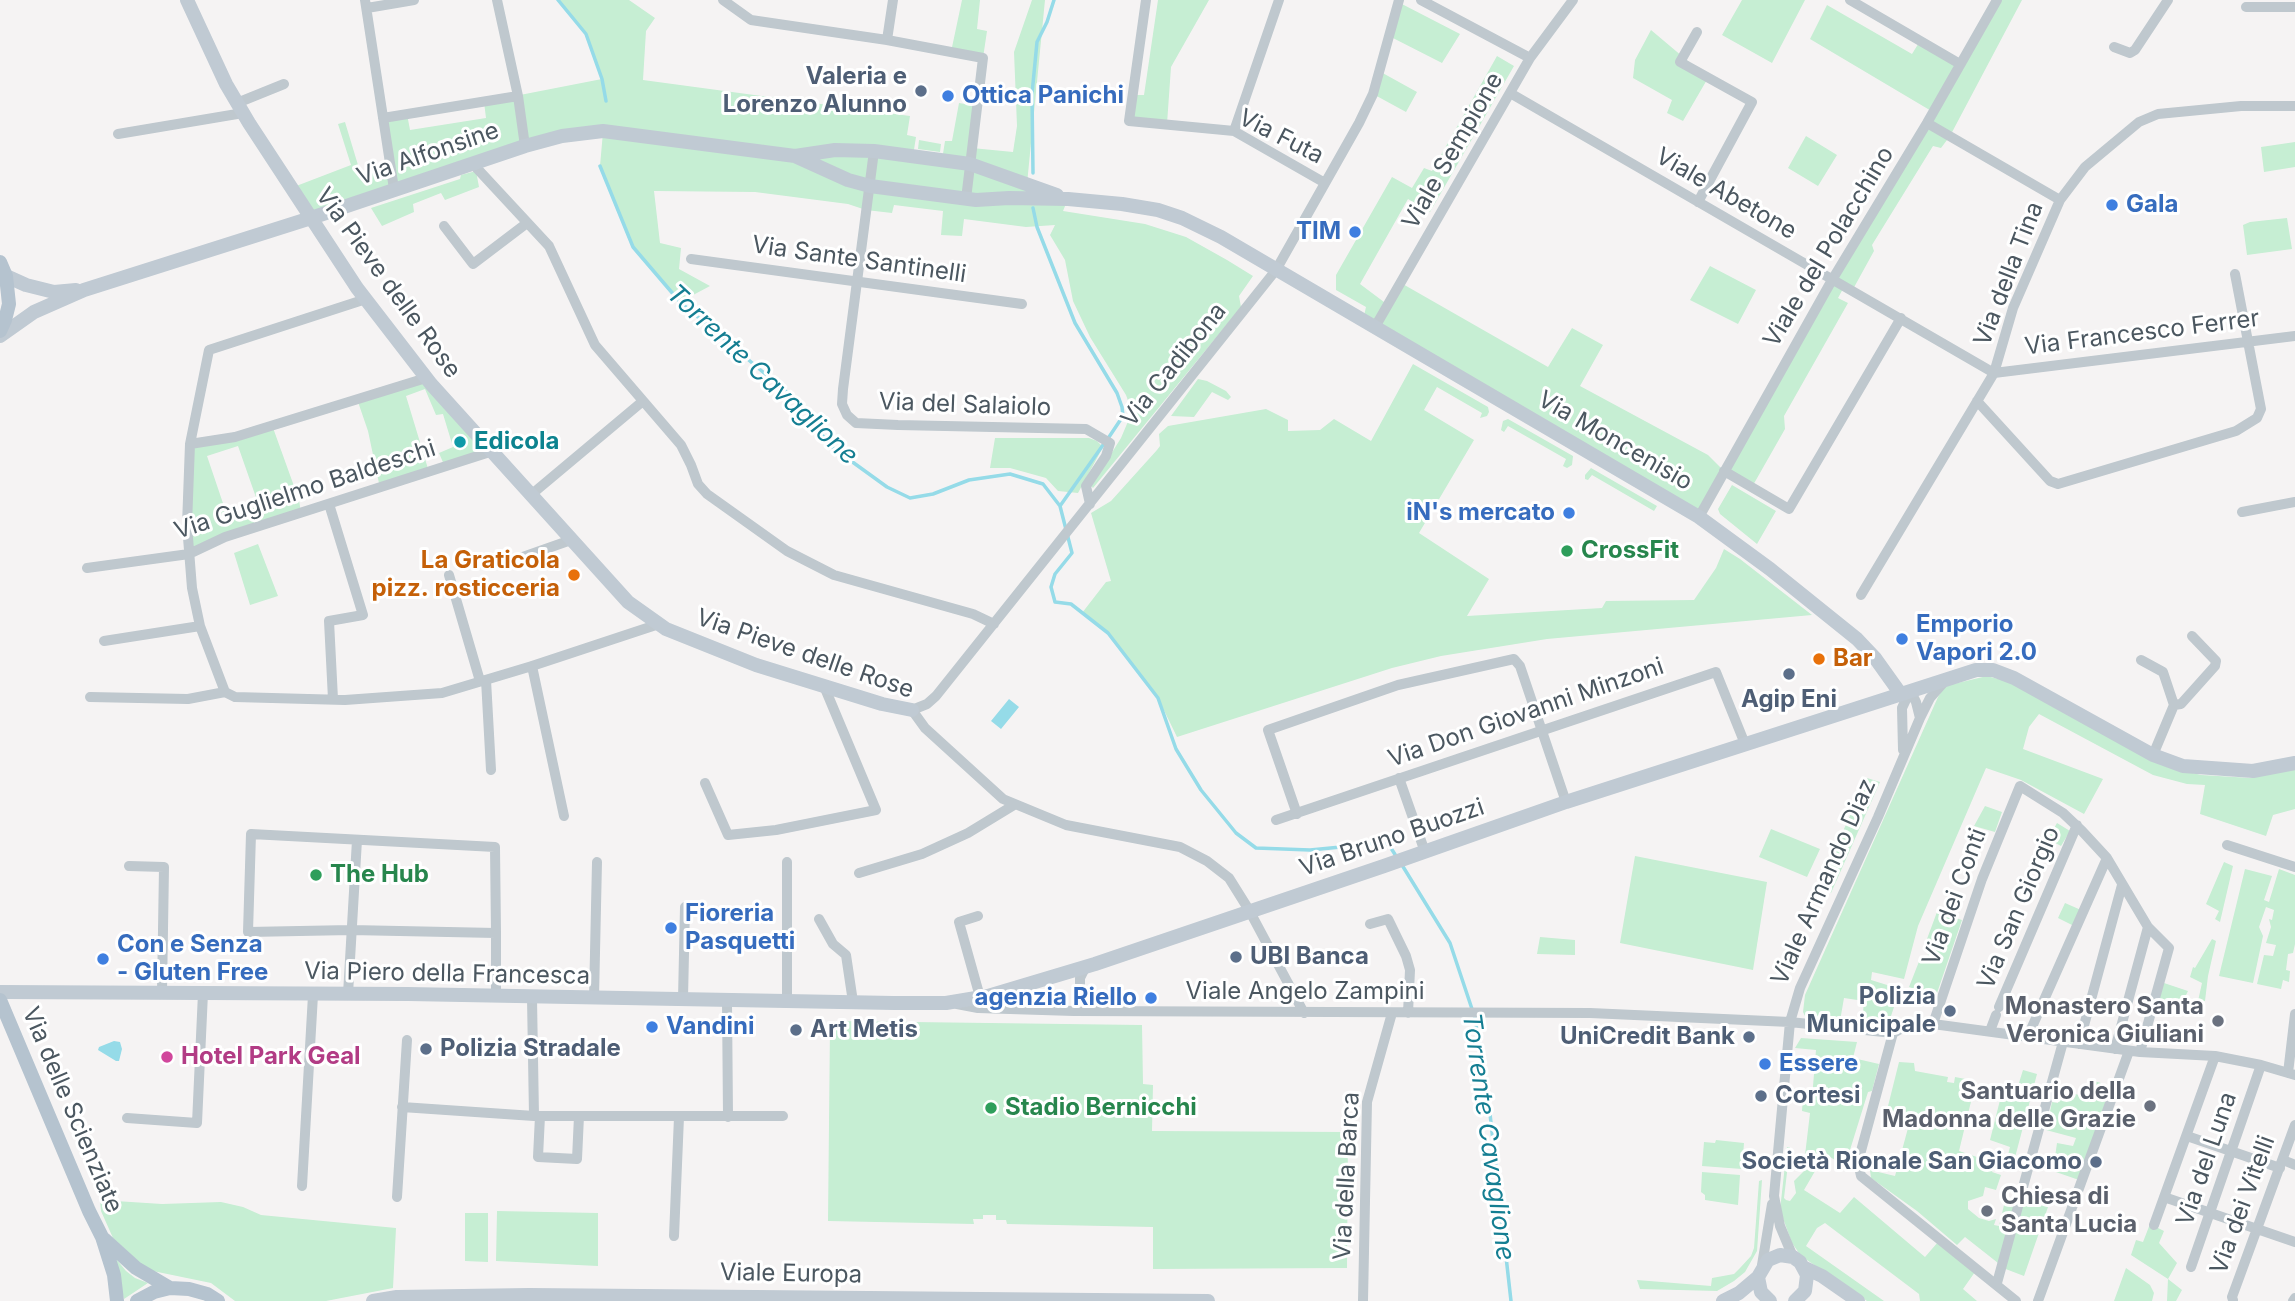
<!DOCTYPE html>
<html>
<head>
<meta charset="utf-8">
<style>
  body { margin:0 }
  canvas { display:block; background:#f5f3f3 }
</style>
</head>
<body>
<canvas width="2295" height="1301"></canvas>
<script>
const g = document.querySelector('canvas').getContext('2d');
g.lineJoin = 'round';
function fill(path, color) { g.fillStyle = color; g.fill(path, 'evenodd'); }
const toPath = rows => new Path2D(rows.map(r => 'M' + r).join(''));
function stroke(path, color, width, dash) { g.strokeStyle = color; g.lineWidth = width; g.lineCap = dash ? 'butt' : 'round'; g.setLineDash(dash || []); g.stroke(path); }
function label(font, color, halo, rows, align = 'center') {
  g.font = font + ' Inter,sans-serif'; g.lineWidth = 6; g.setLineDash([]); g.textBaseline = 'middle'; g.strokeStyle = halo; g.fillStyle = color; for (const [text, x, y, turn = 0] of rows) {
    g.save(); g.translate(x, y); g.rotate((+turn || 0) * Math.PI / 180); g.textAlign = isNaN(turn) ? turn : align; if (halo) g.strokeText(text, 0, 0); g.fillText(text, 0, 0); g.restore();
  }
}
fill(toPath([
  [558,0,629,0,655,18,646,31,643,80,910,116,907,135,916,137,913,156,942,160,945,141,952,141,959,103,977,106,972,148,1013,152,1017,126,1014,52,1032,0,1045,0,1027,184,1068,199,1063,211,1145,224,1186,237,1227,260,1253,276,1239,296,1241,307,1093,488,1091,486,1121,438,1132,412,1126,395,1090,337,1073,301,1065,260,1050,235,1055,225,1026,227,964,219,962,236,941,235,943,211,894,205,892,213,866,210,848,204,755,192,654,191,660,243,681,248,679,269,710,286,680,302,633,247,600,166,603,132,562,136,311,218,291,188,351,165,338,124,345,122,361,175,391,168,383,118,407,114,410,130,486,118,484,102,602,79,586,34],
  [962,0,980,0,977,29,987,31,983,58,951,52],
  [1158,0,1209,0,1171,67,1167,124,1129,121,1133,95,1144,95],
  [1742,0,1805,0,1772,63,1722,35],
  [1997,0,2022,0,1950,136,1941,148,1933,146,1872,245,1874,251,1852,291,1844,287,1838,298,1848,303,1784,416,1785,429,1752,487,1724,471,1699,517,1363,320,1366,307,1336,290,1336,275,1392,177,1412,188,1424,168,1432,171,1497,56,1514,66,1430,212,1408,199,1360,284,1388,305,1401,283,1548,367,1572,328,1603,345,1580,386,1708,455,1724,471,1933,112,1810,39,1827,5,1912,54,1920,41,1960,64],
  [1398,2,1460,34,1442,63,1389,36],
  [1651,30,1708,78,1683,121,1667,113,1672,100,1633,78,1635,60],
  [1379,71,1417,92,1406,112,1373,94],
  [1806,136,1837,155,1818,186,1788,168],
  [919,140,941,144,940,152,918,149],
  [2295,142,2295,167,2264,172,2261,147],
  [476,171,479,187,445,200,441,193,413,204,414,212,382,226,371,208,460,179,461,175],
  [2287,218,2292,249,2247,255,2243,225,2250,222],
  [1710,266,1756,290,1738,324,1690,300],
  [1413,364,1488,407,1489,412,1487,416,1480,418,1482,413,1437,387,1424,410,1474,440,1419,533,1489,579,1467,616,1602,608,1606,601,1694,600,1716,568,1724,549,1740,559,1812,615,1547,639,1441,656,1392,668,1177,737,1158,698,1108,633,1082,613,1106,582,1111,581,1091,513,1111,501,1157,450,1160,446,1159,434,1168,426,1266,409,1288,420,1288,431,1320,430,1334,419,1371,441],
  [426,378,493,451,445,467,439,453,453,447,443,414,436,415,425,389,406,396,429,472,380,488,368,431,357,399],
  [1198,379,1207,381,1226,391,1231,397,1228,400,1212,392,1194,417,1171,416],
  [1508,419,1573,456,1572,465,1567,468,1563,466,1566,459,1508,426,1504,432,1501,430,1503,421],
  [272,425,299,500,301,513,189,554,190,444],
  [238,446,259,506,228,518,207,456],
  [995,438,1089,438,1097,441,1103,447,1078,493,1058,491,1046,478,1010,468,990,468],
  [1591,468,1657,506,1654,511,1592,475,1588,480,1585,479,1585,475],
  [1732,485,1776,511,1757,544,1720,514,1718,509],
  [258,544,278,596,250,605,234,553],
  [1987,676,2013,683,2161,765,2201,775,2251,778,2295,769,2295,809,2273,815,2266,836,2200,814,2205,785,2187,784,2153,775,2039,714,2029,727,2023,749,2103,779,2084,814,2021,780,1986,768,1918,926,1904,979,1872,972,1871,980,1900,989,1888,1025,1862,1024,1864,1001,1844,998,1840,1021,1821,1021,1806,1018,1803,1012,1805,995,1938,697,1945,686],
  [1867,778,1880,782,1831,893,1827,890,1823,880,1825,871],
  [1985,806,2002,812,1995,832,1974,826],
  [2057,823,2070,831,2061,846,2048,839],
  [1771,829,1820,849,1807,877,1759,857],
  [1635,856,1767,882,1753,970,1620,943],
  [2224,862,2233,866,2220,922,2215,919,2219,911,2206,904],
  [2245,869,2272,876,2264,900,2269,902,2279,869,2295,875,2295,944,2293,953,2288,954,2286,970,2290,971,2289,982,2283,980,2281,989,2257,984,2264,955,2273,956,2276,945,2266,943,2271,927,2269,919,2272,920,2274,910,2266,907,2259,927,2263,936,2253,983,2219,976],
  [2065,903,2081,910,2074,926,2058,918],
  [1937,912,1962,920,1936,996,1909,987,1920,959,1926,960,1930,948,1924,947],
  [1540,937,1575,940,1575,955,1537,954],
  [2212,939,2216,941,2208,976,2205,1001,2198,1001,2202,983,2190,977,2193,967,2195,968],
  [2161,982,2188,991,2183,1001,2186,1004,2186,1011,2156,1003],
  [836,1021,1142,1025,1143,1084,1153,1085,1152,1131,1348,1132,1347,1268,1153,1269,1153,1227,1007,1224,1006,1220,996,1220,996,1215,983,1215,983,1219,973,1219,974,1224,828,1221,830,1025],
  [1801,1038,1857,1042,1853,1058,1879,1064,1872,1091,1868,1092,1845,1166,1825,1154,1804,1190,1840,1213,1854,1197,1925,1257,1938,1242,1975,1272,1963,1289,1977,1301,1920,1301,1919,1294,1825,1223,1817,1228,1806,1246,1884,1301,1867,1301,1801,1256,1792,1243,1780,1210,1787,1147,1790,1147,1784,1198,1786,1200,1790,1201,1796,1193,1794,1181,1803,1172,1810,1113,1802,1111,1803,1097,1812,1098,1816,1050,1795,1048],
  [1899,1062,1914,1063,1915,1071,1948,1077,1947,1082,1954,1083,1955,1077,1976,1081,1959,1151,1995,1163,1992,1172,2001,1175,1996,1190,1985,1187,1983,1196,1968,1201,1968,1209,1979,1218,1989,1221,1996,1219,1994,1225,1999,1226,2004,1205,2014,1207,1998,1263,1965,1237,1957,1245,1917,1211,1871,1178,1870,1170,1895,1176,1911,1117,1887,1110],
  [2023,1070,2037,1074,2013,1165,2006,1163,2010,1147,1990,1140,2004,1084,2018,1086],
  [2091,1080,2101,1083,2097,1097,2107,1101,2079,1180,2053,1171,2057,1143,2073,1146,2076,1138,2046,1130,2052,1102,2058,1103,2061,1090,2086,1097],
  [1716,1140,1744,1143,1742,1169,1702,1166,1704,1142,1715,1143],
  [1702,1172,1740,1175,1738,1205,1705,1200,1705,1195,1701,1192],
  [1762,1180,1757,1251,1745,1272,1734,1281,1717,1291,1640,1289,1637,1280,1711,1286,1712,1278,1734,1274,1740,1268,1751,1256,1754,1248,1759,1181],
  [100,1200,162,1204,221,1202,243,1207,261,1215,396,1228,393,1288,326,1301,235,1301,211,1283,148,1270,113,1238,101,1211],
  [2022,1200,2048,1207,2024,1276,2003,1268],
  [497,1211,598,1213,598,1266,496,1261],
  [465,1213,488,1213,488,1262,465,1261],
  [2150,1224,2164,1231,2159,1243,2177,1263,2168,1279,2182,1290,2176,1301,2167,1301,2168,1279,2131,1255,2136,1240,2143,1242],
  [112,1254,126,1271,135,1278,148,1283,124,1299],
  [2126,1268,2150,1285,2154,1293,2152,1301,2114,1301]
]), '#c6eed3');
fill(toPath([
  [1009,699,1019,707,1001,729,991,721],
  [114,1041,120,1042,122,1049,119,1061,116,1061,98,1050,99,1047]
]), '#95dbe8');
stroke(toPath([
  [558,0,586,34,602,79,606,101],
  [600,166,633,247,680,302,802,405,829,445,887,487,910,498,933,494,969,480,1010,474,1043,484,1060,506,1072,553,1055,574,1051,587,1055,602,1071,604,1108,633,1158,698,1176,749,1201,790,1236,833,1256,848,1310,850,1382,843,1389,845,1396,856],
  [1033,173,1032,94,1037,42,1047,22,1054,0],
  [1033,208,1037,227,1075,323,1117,393,1122,407,1123,416,1109,437],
  [1060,506,1103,445],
  [1402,865,1450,943,1475,1018,1489,1105,1511,1301]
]), '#95dbe8', 3.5);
stroke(toPath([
  [365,0,394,189],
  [497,0,518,96,525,146],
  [723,0,751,20,887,40,983,58,966,199],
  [1146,0,1129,121,1234,131,1325,183],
  [1421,0,1530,58],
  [1850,0,1960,64],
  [2246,7,2295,7],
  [367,8,414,0],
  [1697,32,1680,62,1752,102,1698,202],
  [887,40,893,0],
  [2114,47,2130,53,2135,50,2168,0],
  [1510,93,1994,373],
  [237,103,284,84],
  [383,118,518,96],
  [1927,123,2060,200],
  [1234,131,1279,0],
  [118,134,243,113],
  [874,151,843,389,842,404,847,415,856,423,898,425,1086,429,1110,443,1106,456,1086,486,1090,504],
  [472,163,549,246,595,345,681,445,691,465,698,484,707,494,787,551,834,575,973,614,994,624],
  [444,226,473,264,527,223],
  [691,259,1022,304],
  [1375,327,1530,58,1573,0],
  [1994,373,2295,336],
  [1977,401,2050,481,2058,484,2236,431,2257,418,2261,409,2235,274],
  [190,444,235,437,426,378],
  [1724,471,1789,509,1901,318],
  [532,494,643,401],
  [329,504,363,615,329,621,333,699],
  [2242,512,2295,502],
  [1699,517,1832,280,1927,123,1997,0],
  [500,565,571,540],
  [87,568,189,554,225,537,493,451],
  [449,575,480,681],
  [1861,595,1994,373,2013,308,2060,200,2085,167,2139,122,2158,114,2241,106,2295,106],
  [104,641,200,626],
  [2141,660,2163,672,2174,705,2153,755],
  [532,666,564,816],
  [486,680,491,770],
  [1910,690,1916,702,1920,718],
  [225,692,200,626,192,588,187,525,190,444,209,350,366,299],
  [225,692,235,697,345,700,442,693,532,666,659,624],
  [90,697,188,699,225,692],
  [2174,705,2181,704,2215,666,2216,661,2192,636],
  [1903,750,1902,708,1910,691],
  [1399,778,1425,852],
  [705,783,728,835,776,830,876,810,824,686],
  [1297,814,1268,730,1398,685,1514,659,1520,666,1566,802],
  [1276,820,1716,672,1745,744],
  [2227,845,2295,867],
  [129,866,164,867,162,992],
  [859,873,922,854,968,833,1014,805],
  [978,916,959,922,980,997],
  [819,919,833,944,846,955,853,1002],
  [1370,924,1388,919,1406,956,1410,970,1408,1013],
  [1086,966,1080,978,1080,992,1094,1011],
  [348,994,357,840],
  [496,997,496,933,495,847,251,834,248,932,351,930,496,933],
  [532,998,534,1116,783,1116],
  [594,998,597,862],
  [683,999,685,907],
  [727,1001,728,1117],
  [787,1001,787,862],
  [957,1004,978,1008,1074,1011,1590,1013,1790,1022,1893,1033,1906,1026,1933,1024,2140,1052,2215,1056,2261,1065,2295,1075],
  [1999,1007,2077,825],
  [1304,1013,1249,910,1229,878,1207,861,1180,847,1066,825,1003,799,925,728,912,710,927,704,936,696,1276,270,1359,123,1373,94,1399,0],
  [1933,1024,1982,879,2020,786,2063,813,2082,831,2107,858,2148,927,2169,948,2140,1052],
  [1990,1031,1996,1015],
  [1893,1033,1858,1162,1861,1176,2016,1301],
  [2028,1036,2107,858],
  [2079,1044,2122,885],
  [2115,1049,2148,927],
  [2288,1073,2295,1014],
  [402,1107,534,1116],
  [540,1116,538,1157,577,1159,579,1116],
  [127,1118,197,1123,203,993],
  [2187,1136,2280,1168],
  [2283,1160,2295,1165],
  [302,1186,313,995],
  [2023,1187,2063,1042],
  [397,1197,407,1040],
  [2164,1197,2295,1242],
  [2154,1225,2215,1056],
  [674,1236,679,1117],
  [1793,1257,1780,1226,1774,1196,1790,1022,1800,988,1878,817,1920,718,1930,698,1945,681],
  [1762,1265,1772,1204],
  [2191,1267,2261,1065],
  [1997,1283,2022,1192],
  [2233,1300,2232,1297,2295,1125],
  [1363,1301,1367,1102,1392,1013],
  [2038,1301,2129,1051],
  [2293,1301,2295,1298]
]), '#bfc8ce', 10);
stroke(toPath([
  [187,0,226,84,249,123,357,288,431,384,628,602,666,629,756,665,882,704,912,710],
  [795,156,848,180,870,186,976,200,1009,198,1068,199,1122,204,1158,210,1182,218,1221,237,1699,517,1770,569,1857,639,1875,658,1900,693],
  [6,276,26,285,54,292,76,290],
  [0,336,34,312,84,290,311,218,525,146,562,136,603,131,795,156,835,150,874,151,970,164,1057,195],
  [0,992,408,994,894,1003,946,1003,988,996,1095,964,1384,866,1566,802,1976,670,1993,670,2014,678,2153,755,2183,766,2253,771,2295,763],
  [1805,1268,1822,1276,1858,1301],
  [373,1301,397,1297,529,1295,1208,1301],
  [1723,1301,1739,1293,1758,1277],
  [1770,1301,1761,1292,1758,1277,1768,1260,1780,1255,1793,1257,1800,1262,1807,1275,1805,1291,1795,1301]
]), '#c0cad3', 14);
stroke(toPath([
  [0,262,6,276,9,304,5,320,0,331],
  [0,1000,89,1211,102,1237,114,1275,117,1301],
  [104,1239,136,1268,170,1288],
  [137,1301,154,1292,170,1288,189,1289,207,1294,218,1301]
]), '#b5c3cf', 14);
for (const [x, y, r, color] of [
  [921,91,7,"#5c6f8a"],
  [948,96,7,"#3f7fe0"],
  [2112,205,7,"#3f7fe0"],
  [1355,232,7,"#3f7fe0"],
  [460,442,7,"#0f9aa8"],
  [1569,513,7,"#3f7fe0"],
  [1567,551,7,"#2e9e5b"],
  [574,575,7,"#e8710a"],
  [1902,639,7,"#3f7fe0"],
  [1819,659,7,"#e8710a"],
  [1789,674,7,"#5c6f8a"],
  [316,875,7,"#2e9e5b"],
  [671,928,7,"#3f7fe0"],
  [1236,957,7,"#5c6f8a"],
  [103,959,7,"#3f7fe0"],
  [1151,998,7,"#3f7fe0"],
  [1950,1011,7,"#5c6f8a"],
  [2218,1021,7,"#6b7280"],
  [652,1027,7,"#3f7fe0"],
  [796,1030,7,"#5c6f8a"],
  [1749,1037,7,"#5c6f8a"],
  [426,1049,7,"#5c6f8a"],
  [167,1057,7,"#d1479c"],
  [1765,1064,7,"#3f7fe0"],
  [1761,1096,7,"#5c6f8a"],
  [2150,1106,7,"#6b7280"],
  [991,1108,7,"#2e9e5b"],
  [2096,1162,7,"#5c6f8a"],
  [1987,1211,7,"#6b7280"]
]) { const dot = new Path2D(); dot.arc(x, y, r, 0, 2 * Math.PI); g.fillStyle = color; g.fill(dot); stroke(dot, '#fff', 2.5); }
label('bold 24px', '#4e5e75', '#fff', [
  ["Valeria e",907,77],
  ["Lorenzo Alunno",907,105],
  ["Agip Eni",1789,700,"center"],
  ["UBI Banca",1250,957,"left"],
  ["Polizia",1936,997],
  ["Municipale",1936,1025],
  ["Art Metis",810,1030,"left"],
  ["UniCredit Bank",1735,1037],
  ["Polizia Stradale",440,1049,"left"],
  ["Cortesi",1775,1096,"left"],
  ["Società Rionale San Giacomo",2082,1162]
], 'right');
label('bold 24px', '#366cbe', '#fff', [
  ["Ottica Panichi",962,96],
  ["Gala",2126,205],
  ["TIM",1341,232,"right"],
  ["iN's mercato",1555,513,"right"],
  ["Emporio",1916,625],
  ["Vapori 2.0",1916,653],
  ["Fioreria",685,914],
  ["Pasquetti",685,942],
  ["Con e Senza",117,945],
  ["- Gluten Free",117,973],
  ["agenzia Riello",1137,998,"right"],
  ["Vandini",666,1027],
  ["Essere",1779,1064]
], 'left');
label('24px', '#4b5760', '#fff', [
  ["Via Futa",1281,137,27],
  ["Viale Sempione",1453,151,-60],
  ["Via Alfonsine",428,154,-19],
  ["Viale Abetone",1726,194,30],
  ["Viale del Polacchino",1829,247,-59],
  ["Via Sante Santinelli",859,260,8],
  ["Via della Tina",2009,274,-69],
  ["Via Pieve delle Rose",388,283,54],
  ["Via Francesco Ferrer",2142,333,-7],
  ["Via Cadibona",1174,365,-51],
  ["Via del Salaiolo",965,405,2],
  ["Via Moncenisio",1615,441,30],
  ["Via Guglielmo Baldeschi",305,490,-18],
  ["Via Pieve delle Rose",805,654,19],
  ["Via Don Giovanni Minzoni",1526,713,-19],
  ["Via Bruno Buozzi",1392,838,-19],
  ["Viale Armando Diaz",1824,882,-66],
  ["Via dei Conti",1955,897,-70],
  ["Via San Giorgio",2019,908,-67],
  ["Via Piero della Francesca",447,974,1],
  ["Viale Angelo Zampini",1305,992],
  ["Via delle Scienziate",72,1110,67],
  ["Via del Luna",2207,1159,-71],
  ["Via della Barca",1347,1176,-87],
  ["Via dei Vitelli",2243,1205,-70],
  ["Viale Europa",791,1274,1]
]);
label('bold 24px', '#0d838f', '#fff', [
  ["Edicola",474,442]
], 'left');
label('bold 24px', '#27864d', '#fff', [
  ["CrossFit",1581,551],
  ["The Hub",330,875],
  ["Stadio Bernicchi",1005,1108]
], 'left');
label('bold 24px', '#c56008', '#fff', [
  ["La Graticola",560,561],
  ["pizz. rosticceria",560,589],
  ["Bar",1833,659,"left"]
], 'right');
label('bold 24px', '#5b616d', '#fff', [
  ["Monastero Santa",2204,1007],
  ["Veronica Giuliani",2204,1035],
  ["Santuario della",2136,1092],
  ["Madonna delle Grazie",2136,1120],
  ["Chiesa di",2001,1197,"left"],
  ["Santa Lucia",2001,1225,"left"]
], 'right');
label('bold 24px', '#b23c85', '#fff', [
  ["Hotel Park Geal",181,1057]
], 'left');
label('italic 26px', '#147e92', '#fff', [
  ["Torrente Cavaglione",762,375,43],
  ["Torrente Cavaglione",1488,1137,82]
]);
</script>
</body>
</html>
